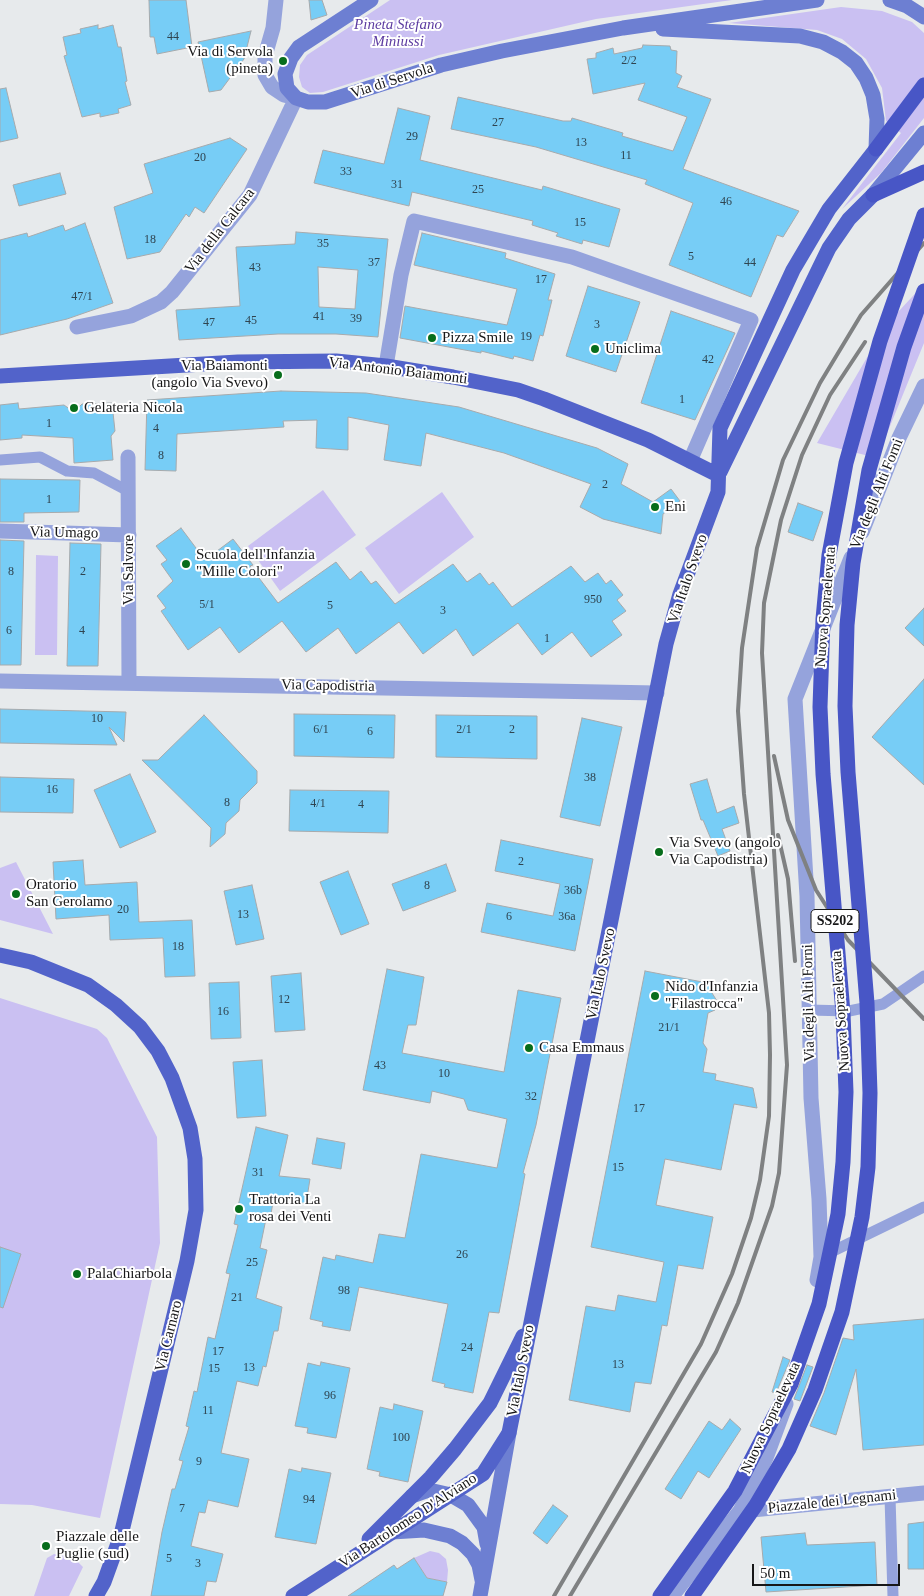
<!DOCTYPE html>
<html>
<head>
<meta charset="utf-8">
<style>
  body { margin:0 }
  #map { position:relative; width:924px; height:1596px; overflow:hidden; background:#e7eaec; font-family:Georgia,serif }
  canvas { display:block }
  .scale { position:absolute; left:752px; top:1564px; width:148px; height:22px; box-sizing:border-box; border:2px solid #171718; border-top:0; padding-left:6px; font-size:15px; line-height:18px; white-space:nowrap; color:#171718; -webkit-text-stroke:4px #fff; paint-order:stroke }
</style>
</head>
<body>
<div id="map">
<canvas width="924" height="1596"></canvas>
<div class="scale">50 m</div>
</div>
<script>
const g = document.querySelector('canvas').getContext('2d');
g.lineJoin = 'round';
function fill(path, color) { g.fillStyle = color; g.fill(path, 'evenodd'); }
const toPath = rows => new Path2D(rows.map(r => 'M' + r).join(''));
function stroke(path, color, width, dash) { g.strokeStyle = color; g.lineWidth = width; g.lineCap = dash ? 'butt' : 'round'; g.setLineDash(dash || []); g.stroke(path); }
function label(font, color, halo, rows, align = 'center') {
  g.font = font + ' Georgia,serif'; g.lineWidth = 4; g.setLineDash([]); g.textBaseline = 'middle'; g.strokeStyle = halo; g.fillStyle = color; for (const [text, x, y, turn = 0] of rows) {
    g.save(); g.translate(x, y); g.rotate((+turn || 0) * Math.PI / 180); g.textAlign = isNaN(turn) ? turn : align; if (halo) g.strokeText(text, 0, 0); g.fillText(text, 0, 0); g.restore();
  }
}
fill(toPath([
  [390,0,732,0,596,19,439,55,323,92,310,93,302,87,299,77,300,65,307,55],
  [841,7,882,11,912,22,924,33,924,118,881,173,842,209,901,133,886,121,882,88,866,59,842,39,817,30,729,23],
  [924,284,924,343,877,458,817,443,886,325],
  [323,490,356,535,280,591,248,546],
  [442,492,474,537,399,594,365,548],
  [36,555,58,556,57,655,35,655],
  [16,862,53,934,0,920,0,868],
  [0,998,97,1029,107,1038,157,1137,160,1243,100,1518,32,1505,0,1504],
  [430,1551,439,1553,446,1559,448,1570,447,1582,427,1578,414,1558],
  [54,1554,73,1557,83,1567,69,1596,34,1596,47,1558]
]), '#cac0f2');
const building = toPath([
  [149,0,186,0,192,47,157,54,154,37,150,37,149,0],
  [309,0,322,0,327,15,311,20,309,0],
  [98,25,98,29,113,25,118,47,121,47,127,81,125,82,131,105,118,109,119,113,100,117,100,113,82,117,64,56,67,55,63,37,81,33,80,29,98,25],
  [251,31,244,59,221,90,209,92,198,42,251,31],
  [643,45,670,46,671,50,677,51,676,73,682,76,677,87,711,99,683,169,799,211,783,237,777,235,751,297,669,265,693,203,645,184,647,180,536,147,451,129,458,97,563,121,571,121,572,118,623,133,622,136,673,151,687,117,638,100,645,83,593,94,587,59,596,58,596,53,613,48,614,54,642,48,643,45],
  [6,88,18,138,0,142,0,89,6,88],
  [398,108,430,116,420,160,542,190,543,186,620,209,609,247,583,240,582,244,556,236,558,233,532,225,533,221,412,192,409,206,314,183,323,150,384,164,398,108],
  [230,138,247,149,204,213,195,207,189,217,186,214,160,252,127,259,114,207,153,193,144,164,230,138],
  [60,173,66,194,19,206,13,185,60,173],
  [85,223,113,303,67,319,0,335,0,240,27,233,28,237,63,225,65,231,85,223],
  [296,232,388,239,378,337,336,334,278,334,179,340,176,310,240,306,236,247,295,244,296,232],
  [318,267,358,270,355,309,319,307,318,267],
  [422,233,506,253,505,258,555,274,548,300,552,300,543,336,540,335,533,361,514,356,513,359,481,351,481,353,400,338,405,306,507,325,517,289,414,265,422,233],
  [588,286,640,302,616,372,566,356,588,286],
  [671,311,735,333,695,420,641,403,671,311],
  [281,391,366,393,459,407,597,448,628,464,621,484,653,502,671,489,680,501,663,514,661,534,603,519,580,507,591,484,504,453,426,433,421,466,384,460,389,425,348,417,348,450,316,448,317,420,283,421,284,427,177,434,176,471,145,470,147,400,281,391],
  [18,403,19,409,64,405,74,412,82,404,112,403,115,431,111,436,113,460,74,463,73,438,22,435,22,438,0,440,0,405,18,403],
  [0,479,80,480,79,512,24,513,24,522,0,522,0,479],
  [798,503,823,512,813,541,788,532,798,503],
  [181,528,205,560,233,539,253,565,250,566,278,603,336,562,350,580,361,571,371,584,376,581,395,604,453,564,467,582,480,573,489,585,493,582,512,607,571,566,585,582,598,573,606,584,611,580,623,595,617,600,626,611,612,621,622,635,591,657,572,632,542,655,518,623,473,656,456,629,423,654,399,622,356,654,338,628,306,652,282,621,239,653,220,627,188,650,161,611,166,608,157,596,173,581,161,564,167,560,156,546,181,528],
  [0,540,24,541,21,665,0,665,0,540],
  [70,543,101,544,98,666,67,666,70,543],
  [924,608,924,646,905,628,924,608],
  [924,679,924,785,872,737,924,679],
  [0,709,126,712,124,742,109,727,117,745,0,743,0,709],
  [294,714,395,715,394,758,294,756,294,714],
  [204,715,257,771,257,783,240,800,239,811,226,823,225,834,210,847,211,828,142,760,158,760,204,715],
  [436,715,537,716,537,759,436,757,436,715],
  [582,718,622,727,600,826,560,817,582,718],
  [130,774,156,832,120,848,94,790,130,774],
  [0,777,74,779,73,813,0,812,0,777],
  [707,779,717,813,734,806,739,823,722,829,730,851,718,856,703,820,701,820,690,784,707,779],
  [290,790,389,791,388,833,289,831,290,790],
  [501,840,593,859,575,951,481,932,487,903,553,916,560,884,495,871,501,840],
  [83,860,85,885,137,882,139,922,192,920,195,976,165,977,163,938,110,940,109,915,56,919,53,862,83,860],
  [446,864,456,891,403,911,392,884,446,864],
  [348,871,369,924,341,935,320,882,348,871],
  [252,885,264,939,236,945,224,891,252,885],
  [387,969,424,977,416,1025,408,1025,402,1053,504,1072,518,990,561,998,536,1125,523,1173,525,1174,499,1313,489,1312,473,1393,444,1387,445,1384,432,1381,448,1304,359,1287,350,1331,322,1326,323,1322,310,1319,323,1257,335,1260,336,1255,373,1263,379,1234,405,1238,421,1154,497,1168,507,1119,468,1110,464,1099,432,1091,430,1103,363,1090,387,969],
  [645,971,713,984,712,993,717,1001,715,1010,708,1013,703,1043,707,1049,703,1072,716,1074,715,1080,753,1088,757,1108,734,1104,721,1170,665,1159,656,1205,713,1217,703,1269,678,1265,667,1326,662,1325,651,1384,635,1382,630,1412,569,1400,586,1306,615,1311,618,1295,656,1302,664,1262,591,1247,645,971],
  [301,973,305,1030,275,1032,271,976,301,973],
  [239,982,241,1038,211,1039,209,983,239,982],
  [262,1060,266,1116,237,1118,233,1062,262,1060],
  [256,1127,288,1135,279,1176,310,1179,306,1204,274,1196,271,1214,267,1214,260,1248,267,1250,256,1298,282,1307,278,1331,274,1331,266,1367,263,1366,258,1386,237,1381,221,1453,249,1459,238,1507,208,1500,205,1513,199,1512,191,1546,223,1554,216,1582,207,1581,204,1596,151,1596,162,1532,172,1489,175,1489,183,1461,179,1460,189,1427,186,1426,194,1391,197,1392,208,1337,215,1339,230,1274,226,1273,238,1225,234,1224,256,1127],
  [317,1138,345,1143,341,1169,312,1164,317,1138],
  [0,1247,21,1254,3,1308,0,1307,0,1247],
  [924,1319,924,1445,863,1450,856,1369,836,1435,810,1426,824,1393,843,1338,854,1340,853,1325,924,1319],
  [783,1357,790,1360,776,1393,772,1392,783,1357],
  [321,1362,350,1368,336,1438,307,1433,308,1428,295,1426,308,1363,320,1366,321,1362],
  [807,1365,813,1367,800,1401,794,1399,807,1365],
  [394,1404,423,1411,408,1482,379,1476,380,1472,367,1469,380,1407,393,1410,394,1404],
  [730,1419,741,1429,709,1478,698,1471,681,1499,665,1489,709,1421,722,1430,730,1419],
  [302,1468,331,1473,316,1544,275,1537,289,1469,301,1472,302,1468],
  [553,1505,568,1516,547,1544,533,1533,553,1505],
  [924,1522,924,1569,908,1569,908,1524,924,1522],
  [805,1533,807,1545,875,1542,877,1585,766,1592,761,1537,805,1533],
  [414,1558,427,1578,447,1582,443,1596,348,1596,394,1565,397,1569,414,1558]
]);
fill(building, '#77cdf6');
stroke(building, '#a7aaac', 1);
stroke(toPath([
  [0,460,40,457,67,471,94,473,128,491],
  [809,1010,849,1011,883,1004,924,976],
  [825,1255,924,1207],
  [890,1497,893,1596]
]), '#95a3dc', 11);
stroke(toPath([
  [77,327,131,316,161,302,172,292,250,195,296,98,284,95,272,87,265,75,265,56,273,28,276,0],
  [386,366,401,275,414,221,572,257,751,320,690,461],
  [128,457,129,683],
  [0,531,129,535],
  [862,532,899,438,924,386],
  [0,681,657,693],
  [817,1280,821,1257,819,1199,811,1098,807,896,795,699,851,558],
  [742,1511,924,1493],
  [672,1596,740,1511,766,1458,786,1404]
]), '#95a3dc', 15);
stroke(toPath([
  [371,0,299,47,291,58,285,74,287,88,296,98,308,102,325,102,441,65,502,51,623,28,817,0],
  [890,0,907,6,924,17],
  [663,29,800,36,823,42,842,52,856,63,866,78,873,95,877,119,876,149],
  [873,195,924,133],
  [412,1496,429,1490,451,1495,468,1505,484,1527,487,1544],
  [392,1532,424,1530,450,1536,462,1543,473,1554,479,1565,482,1580],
  [480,1596,509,1433]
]), '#6d7fd2', 15);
stroke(toPath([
  [0,376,238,362,336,361,386,366,453,377,518,390,544,399,648,440,718,475],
  [720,472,829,248,849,219,873,195],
  [0,955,31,962,88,985,116,1005,140,1027,158,1051,172,1078,190,1128,195,1159,196,1210,187,1261,121,1535,104,1582,96,1596],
  [369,1539,431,1477,455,1449,490,1403,523,1336],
  [293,1596,483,1474,509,1433,666,644,680,594,718,492,720,428,793,270,829,209,876,149]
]), '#5263ca', 15);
stroke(toPath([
  [876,149,924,85],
  [873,195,924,172]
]), '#4856c6', 15);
stroke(toPath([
  [774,756,788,820,816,890,848,940,924,1019],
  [778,835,788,879,795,961],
  [554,1596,701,1344,732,1274,751,1218,760,1180,769,1116,770,1055,769,1013,744,794,738,711,742,648,757,548,783,460,820,383,861,315,924,243],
  [570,1596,716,1352,738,1303,772,1206,779,1173,787,1065,762,653,764,603,781,520,802,455,830,395,865,342]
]), '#7f8182', 4);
stroke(toPath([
  [660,1596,735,1491,791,1384,819,1304,838,1214,843,1162,846,1092,843,1013,823,774,820,707,823,619,829,555,846,463,880,341,924,215],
  [692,1596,756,1505,789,1449,815,1390,842,1312,862,1217,868,1167,870,1093,867,1003,848,772,845,706,847,625,853,563,869,470,904,347,924,291]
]), '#4856c6', 15);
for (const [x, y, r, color] of [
  [283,61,5,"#076d1b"],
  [432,338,5,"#076d1b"],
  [595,349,5,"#076d1b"],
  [278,375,5,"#076d1b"],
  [74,408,5,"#076d1b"],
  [655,507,5,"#076d1b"],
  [186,564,5,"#076d1b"],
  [659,852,5,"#076d1b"],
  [16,894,5,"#076d1b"],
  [655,996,5,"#076d1b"],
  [529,1048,5,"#076d1b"],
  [239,1209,5,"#076d1b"],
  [77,1274,5,"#076d1b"],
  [46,1546,5,"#076d1b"]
]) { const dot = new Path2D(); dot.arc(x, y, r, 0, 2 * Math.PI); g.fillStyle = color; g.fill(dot); stroke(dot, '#fff', 2); }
label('12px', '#2f4450', null, [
  ["44",173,37],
  ["2/2",629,61],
  ["27",498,123],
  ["29",412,137],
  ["13",581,143],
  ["11",626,156],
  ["20",200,158],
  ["33",346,172],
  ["31",397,185],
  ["25",478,190],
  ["46",726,202],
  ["15",580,223],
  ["18",150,240],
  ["35",323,244],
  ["5",691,257],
  ["37",374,263],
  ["44",750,263],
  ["43",255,268],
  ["17",541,280],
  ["47/1",82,297],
  ["41",319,317],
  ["39",356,319],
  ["45",251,321],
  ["47",209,323],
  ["3",597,325],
  ["19",526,337],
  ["42",708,360],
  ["1",682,400],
  ["1",49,424],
  ["4",156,429],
  ["8",161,456],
  ["2",605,485],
  ["1",49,500],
  ["8",11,572],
  ["2",83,572],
  ["950",593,600],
  ["5/1",207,605],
  ["5",330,606],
  ["3",443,611],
  ["6",9,631],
  ["4",82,631],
  ["1",547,639],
  ["10",97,719],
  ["6/1",321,730],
  ["2/1",464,730],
  ["2",512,730],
  ["6",370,732],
  ["38",590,778],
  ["16",52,790],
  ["8",227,803],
  ["4/1",318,804],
  ["4",361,805],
  ["2",521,862],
  ["8",427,886],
  ["36b",573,891],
  ["20",123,910],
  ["13",243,915],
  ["6",509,917],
  ["36a",567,917],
  ["18",178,947],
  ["12",284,1000],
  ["16",223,1012],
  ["21/1",669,1028],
  ["43",380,1066],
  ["10",444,1074],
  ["32",531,1097],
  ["17",639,1109],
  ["15",618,1168],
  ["31",258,1173],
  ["26",462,1255],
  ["25",252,1263],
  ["98",344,1291],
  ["21",237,1298],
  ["24",467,1348],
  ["17",218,1352],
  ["13",618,1365],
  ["13",249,1368],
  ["15",214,1369],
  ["96",330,1396],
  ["11",208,1411],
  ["100",401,1438],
  ["9",199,1462],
  ["94",309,1500],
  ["7",182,1509],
  ["5",169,1559],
  ["3",198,1564]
]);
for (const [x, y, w] of [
  [835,921,48]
]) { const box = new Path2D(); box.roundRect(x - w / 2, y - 11.5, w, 23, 4); g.fillStyle = '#fff'; g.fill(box); stroke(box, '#171718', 1); }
label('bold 14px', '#171718', null, [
  ["SS202",835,921]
]);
label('italic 15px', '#5d3ca1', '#fff', [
  ["Pineta Stefano",398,25],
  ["Miniussi",398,42]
]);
label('15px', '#171718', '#fff', [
  ["Via di Servola",273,52,"right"],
  ["(pineta)",273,69,"right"],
  ["Pizza Smile",442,338],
  ["Uniclima",605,349],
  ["Via Baiamonti",268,366,"right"],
  ["(angolo Via Svevo)",268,383,"right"],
  ["Gelateria Nicola",84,408],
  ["Eni",665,507],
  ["Scuola dell'Infanzia",196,555],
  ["\"Mille Colori\"",196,572],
  ["Via Svevo (angolo",669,843],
  ["Via Capodistria)",669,860],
  ["Oratorio",26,885],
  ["San Gerolamo",26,902],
  ["Nido d'Infanzia",665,987],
  ["\"Filastrocca\"",665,1004],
  ["Casa Emmaus",539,1048],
  ["Trattoria La",249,1200],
  ["rosa dei Venti",249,1217],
  ["PalaChiarbola",87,1274],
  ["Piazzale delle",56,1537],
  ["Puglie (sud)",56,1554]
], 'left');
label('15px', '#171718', '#fff', [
  ["Via di Servola",392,81,-18],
  ["Via della Calcara",220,231,-52],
  ["Via Antonio Baiamonti",398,371,7],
  ["Via degli Alti Forni",877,494,-68],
  ["Via Umago",64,533,1],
  ["Via Salvore",129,570,-90],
  ["Via Italo Svevo",688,579,-71],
  ["Nuova Sopraelevata",826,607,-85],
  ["Via Capodistria",328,686,1],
  ["Via Italo Svevo",601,974,-78],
  ["Via degli Alti Forni",809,1003,-91],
  ["Nuova Sopraelevata",841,1011,-94],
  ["Via Carnaro",169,1336,-76],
  ["Via Italo Svevo",521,1371,-79],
  ["Nuova Sopraelevata",771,1418,-65],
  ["Piazzale dei Legnami",832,1502,-6],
  ["Via Bartolomeo D'Alviano",408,1521,-33]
]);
</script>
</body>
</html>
